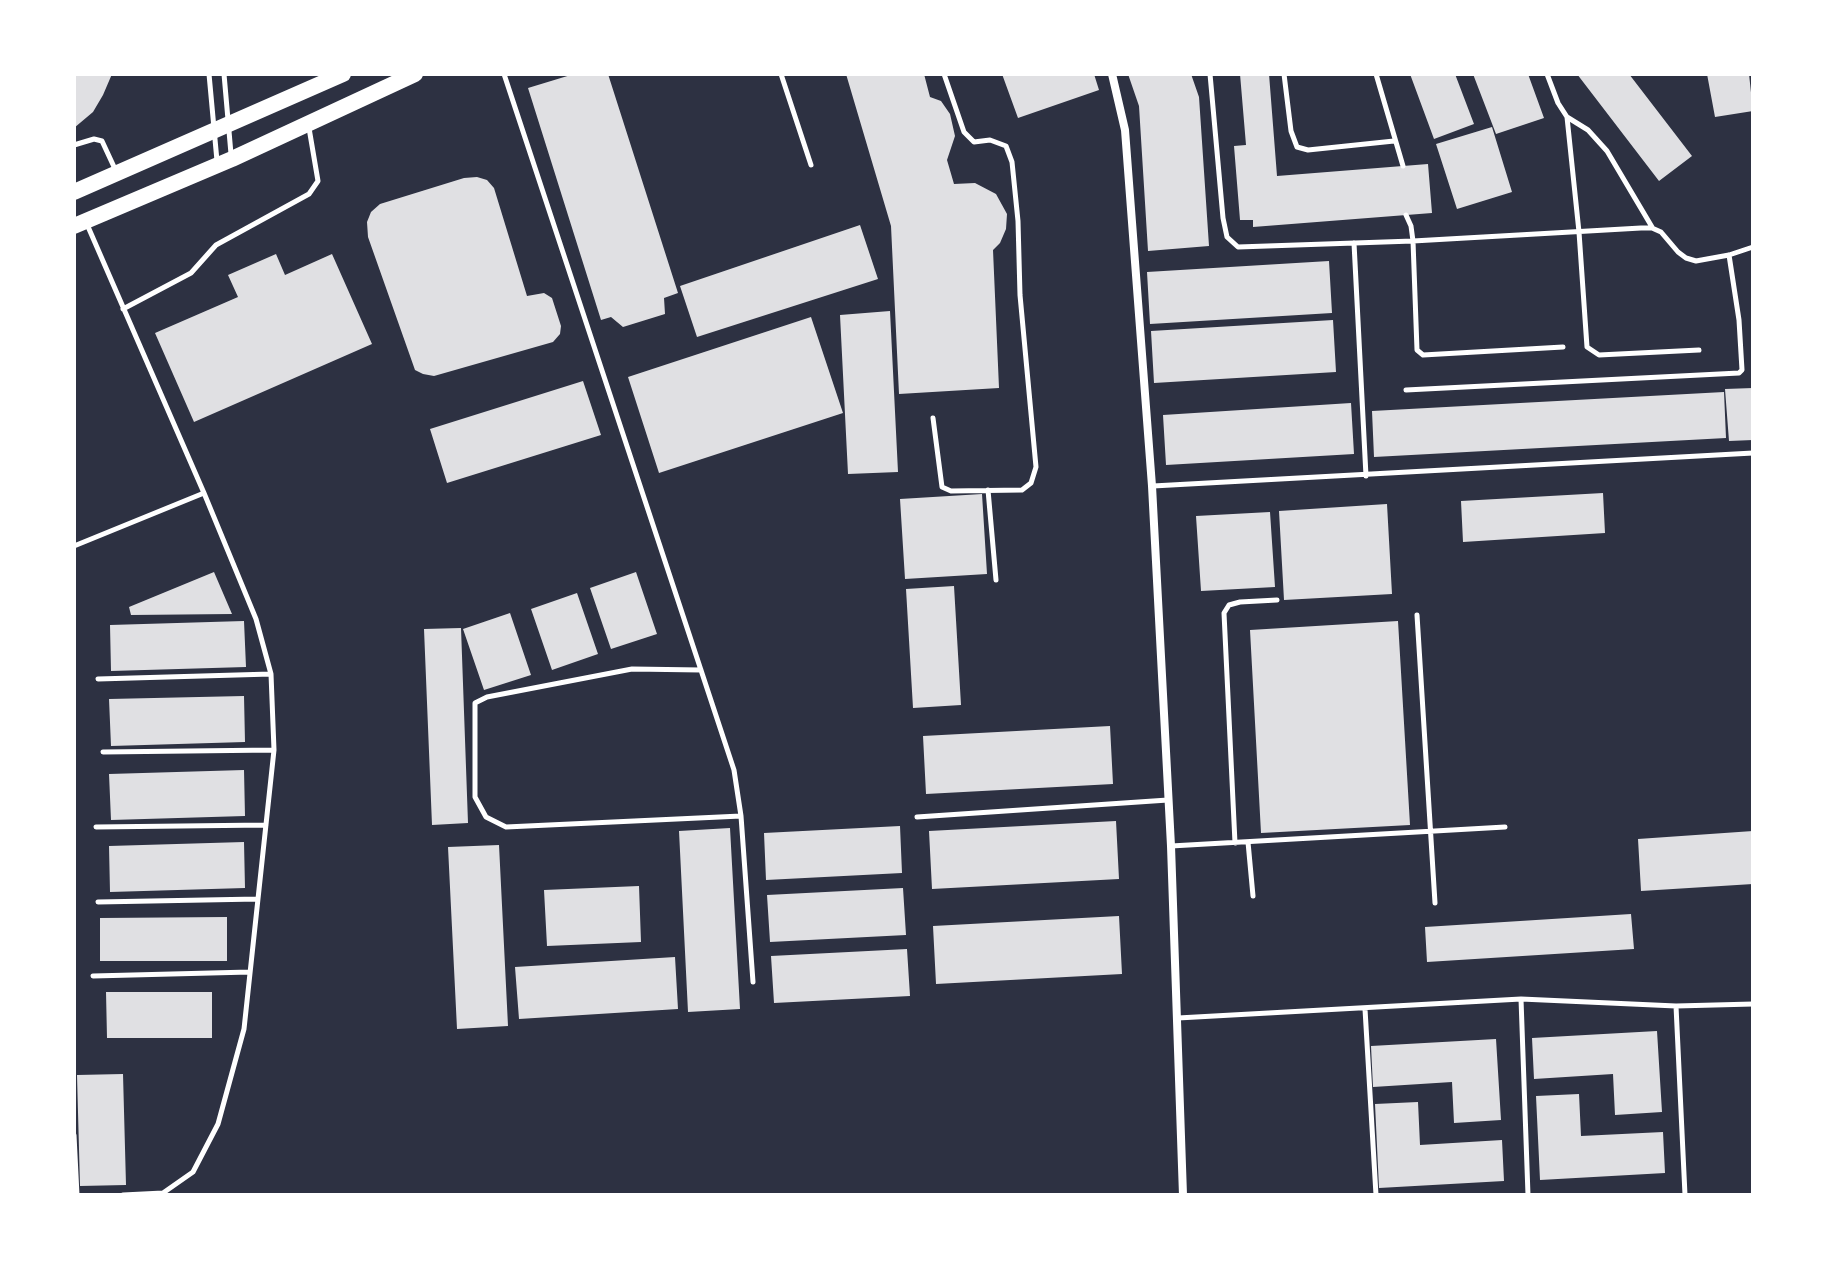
<!DOCTYPE html>
<html>
<head>
<meta charset="utf-8">
<style>
  body { margin:0 }
  #map { position:relative; width:1827px; height:1269px; overflow:hidden; background:#2d3142; font-family:"Open Sans",sans-serif }
  canvas { display:block }
  .frame { position:absolute; inset:0; border:76px solid #fff; pointer-events:none }
</style>
</head>
<body>
<div id="map">
<canvas width="1827" height="1269"></canvas>
<div class="frame"></div>
</div>
<script>
const g = document.querySelector('canvas').getContext('2d');
g.lineJoin = 'round';
function fill(path, color) { g.fillStyle = color; g.fill(path, 'evenodd'); }
const toPath = rows => new Path2D(rows.map(r => 'M' + r).join(''));
function stroke(path, color, width, dash) { g.strokeStyle = color; g.lineWidth = width; g.lineCap = dash ? 'butt' : 'round'; g.setLineDash(dash || []); g.stroke(path); }
fill(toPath([
  [74,74,112,74,103,95,93,112,74,128],
  [574,74,608,74,678,293,664,298,665,314,623,327,611,317,601,320,528,88],
  [846,74,924,74,930,97,941,101,950,114,955,136,947,160,954,184,975,183,996,194,1007,214,1006,229,1000,243,993,250,999,388,899,394,891,226],
  [1002,74,1094,74,1099,90,1018,118],
  [1128,74,1191,74,1199,97,1209,246,1148,251,1139,106],
  [1240,74,1269,74,1277,176,1428,164,1432,213,1253,227,1253,220,1240,220,1234,146,1246,145],
  [1410,74,1455,74,1474,124,1434,139],
  [1473,74,1528,74,1544,118,1496,134],
  [1577,74,1629,74,1692,156,1659,181],
  [1707,74,1749,74,1753,111,1715,117],
  [1492,127,1512,192,1457,209,1436,144],
  [477,177,487,180,494,188,527,296,544,293,552,298,561,326,560,334,553,342,434,376,423,374,415,370,368,237,367,222,371,212,380,204,464,178],
  [860,225,878,279,697,337,680,286],
  [276,254,285,275,332,254,372,344,194,422,155,333,238,297,228,275],
  [1329,261,1332,313,1150,324,1147,272],
  [890,311,898,472,848,474,840,315],
  [811,317,843,413,659,473,628,377],
  [1333,320,1336,372,1154,383,1151,331],
  [583,381,601,435,447,483,430,429],
  [1753,388,1753,440,1729,441,1725,389],
  [1724,392,1726,438,1374,457,1372,411],
  [1351,403,1354,454,1166,465,1163,415],
  [1603,493,1605,533,1463,542,1461,501],
  [982,494,987,574,905,579,900,499],
  [1387,504,1392,594,1284,600,1279,511],
  [1270,512,1275,587,1201,591,1196,516],
  [214,572,232,614,131,615,129,607],
  [636,572,657,634,611,649,590,588],
  [954,586,961,705,913,708,906,589],
  [577,593,598,654,552,670,531,609],
  [510,613,531,675,484,690,463,629],
  [244,621,246,667,111,671,110,625],
  [1398,621,1410,825,1261,833,1250,630],
  [461,628,468,823,432,825,424,629],
  [244,696,245,742,111,746,109,699],
  [1110,726,1113,784,926,794,923,736],
  [244,770,245,816,111,820,109,774],
  [1116,821,1119,879,932,889,929,831],
  [900,826,902,873,766,880,764,833],
  [730,828,740,1009,688,1012,679,831],
  [1753,831,1753,884,1641,891,1638,839],
  [244,842,245,888,110,892,109,846],
  [499,845,508,1026,457,1029,448,847],
  [639,886,641,942,547,946,544,890],
  [903,888,906,935,770,942,767,895],
  [1631,914,1634,949,1427,962,1425,927],
  [1119,916,1122,974,936,984,933,926],
  [227,917,227,961,100,961,100,918],
  [907,949,910,996,774,1003,771,956],
  [675,957,678,1009,519,1019,515,967],
  [106,992,212,992,212,1038,107,1038],
  [1657,1031,1662,1112,1615,1115,1613,1074,1534,1079,1532,1038],
  [1496,1039,1501,1120,1454,1123,1452,1082,1373,1087,1371,1046],
  [123,1074,126,1185,80,1186,77,1075],
  [1579,1094,1581,1136,1663,1132,1665,1173,1540,1180,1536,1096],
  [1418,1102,1420,1145,1502,1140,1504,1181,1379,1188,1375,1104]
]), '#e0e0e3');
stroke(toPath([
  [209,74,217,161],
  [224,74,231,154],
  [504,74,734,770,741,816,753,982],
  [781,74,811,165],
  [1210,74,1223,218,1227,237,1238,247,1413,241,1411,226,1406,215],
  [1284,74,1291,131,1297,147,1308,150,1394,141],
  [1376,74,1403,166],
  [1547,74,1558,103,1567,117,1588,130,1607,151,1652,227],
  [1567,117,1579,232,1587,347,1599,355,1699,350],
  [74,145,94,139,102,141,115,169],
  [86,222,204,493,256,619,271,674,274,750,244,1029,218,1124,193,1172,163,1193,123,1195],
  [1354,243,1366,476],
  [123,309,191,273,216,245,309,194,318,181,309,128],
  [1563,347,1423,355,1417,350,1413,241,1641,228,1652,228,1661,232,1678,252,1686,258,1696,261,1729,255,1753,247],
  [1406,390,1739,373,1742,370,1739,320,1729,255],
  [933,418,942,487,951,491,1022,490,1031,483,1036,467,1020,295,1018,221,1012,162,1006,146,990,140,974,142,964,132,944,74],
  [1153,486,1753,453],
  [988,490,996,580],
  [74,546,204,493],
  [1417,615,1435,903],
  [701,670,632,669,487,697,475,703,475,797,486,817,506,827,741,816],
  [98,679,271,674],
  [103,752,274,750],
  [917,817,1168,800],
  [96,827,266,825],
  [1248,842,1253,896],
  [1235,843,1224,613,1229,605,1240,602,1277,600],
  [1171,846,1505,827],
  [98,902,258,899],
  [93,976,250,972],
  [1521,999,1528,1195],
  [1676,1006,1685,1195],
  [1365,1009,1376,1195],
  [1178,1018,1521,999,1676,1006,1753,1004],
  [74,1135,77,1195]
]), '#fff', 5);
stroke(toPath([
  [1112,74,1125,130,1152,486,1171,846,1183,1195]
]), '#fff', 8);
stroke(toPath([
  [74,192,343,74],
  [74,226,232,159,415,74]
]), '#fff', 16);
</script>
</body>
</html>
